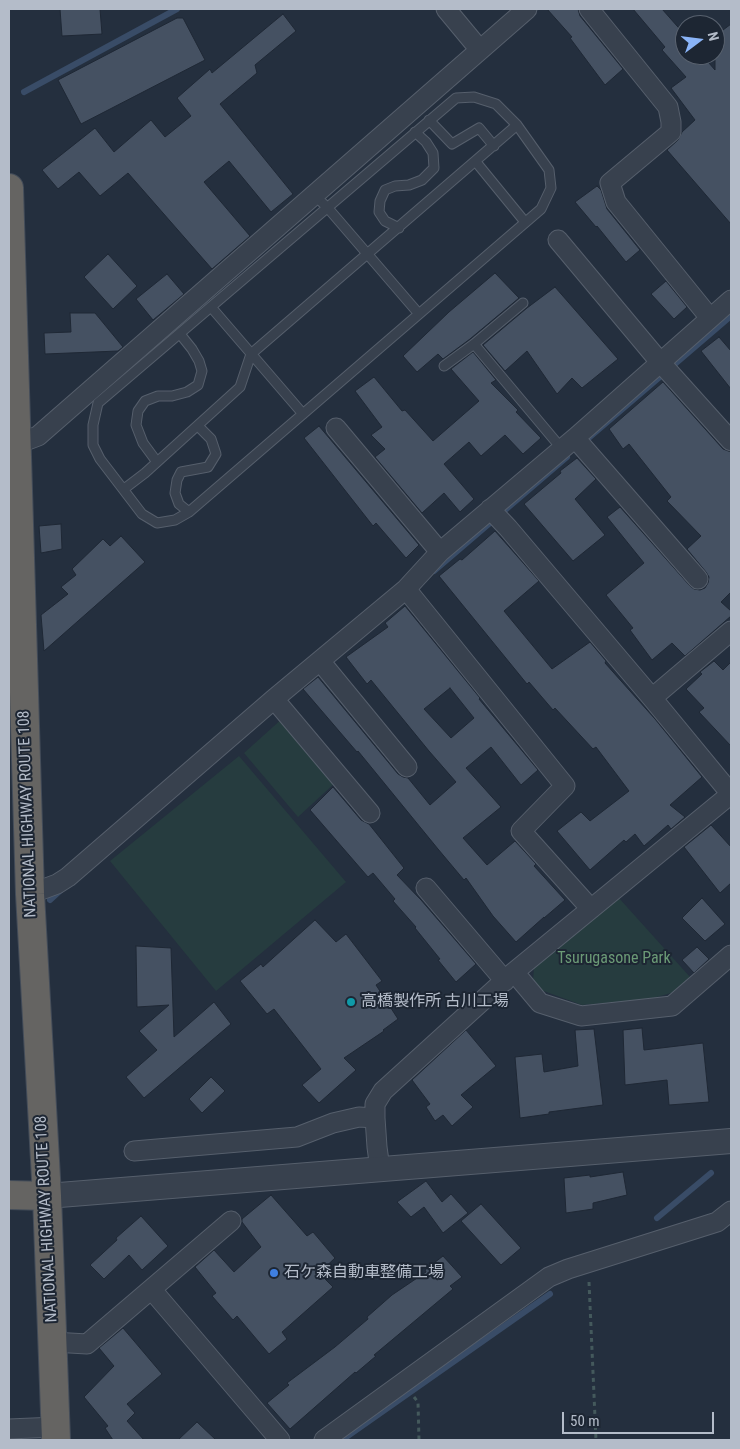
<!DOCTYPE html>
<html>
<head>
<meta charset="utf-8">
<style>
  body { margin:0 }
  #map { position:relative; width:740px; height:1449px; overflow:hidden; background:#242f3e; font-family:"Roboto Condensed",sans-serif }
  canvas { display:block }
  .frame { position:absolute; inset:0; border:10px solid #b4bcc9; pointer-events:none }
  .north { position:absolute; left:675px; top:15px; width:50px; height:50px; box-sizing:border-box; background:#1d2633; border:1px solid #59626f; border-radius:50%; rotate:75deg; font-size:14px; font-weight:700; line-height:20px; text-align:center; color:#b4bcc9 }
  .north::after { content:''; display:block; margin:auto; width:18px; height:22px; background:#8ab4f8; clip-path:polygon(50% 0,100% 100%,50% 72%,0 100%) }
  .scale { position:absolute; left:562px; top:1412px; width:152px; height:22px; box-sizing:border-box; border:2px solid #b4bcc9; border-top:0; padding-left:6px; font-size:15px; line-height:18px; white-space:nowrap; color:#b4bcc9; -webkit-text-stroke:4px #1d2633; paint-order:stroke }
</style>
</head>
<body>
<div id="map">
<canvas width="740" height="1449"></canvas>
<div class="frame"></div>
<div class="north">N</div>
<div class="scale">50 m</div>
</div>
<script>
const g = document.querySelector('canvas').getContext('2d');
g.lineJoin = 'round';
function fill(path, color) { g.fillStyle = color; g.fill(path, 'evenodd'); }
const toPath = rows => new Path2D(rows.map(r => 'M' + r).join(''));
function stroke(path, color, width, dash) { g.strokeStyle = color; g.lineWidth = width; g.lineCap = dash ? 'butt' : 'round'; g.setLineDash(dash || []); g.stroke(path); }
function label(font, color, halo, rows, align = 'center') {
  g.font = font + ' "Roboto Condensed","Noto Sans JP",sans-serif'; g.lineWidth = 4; g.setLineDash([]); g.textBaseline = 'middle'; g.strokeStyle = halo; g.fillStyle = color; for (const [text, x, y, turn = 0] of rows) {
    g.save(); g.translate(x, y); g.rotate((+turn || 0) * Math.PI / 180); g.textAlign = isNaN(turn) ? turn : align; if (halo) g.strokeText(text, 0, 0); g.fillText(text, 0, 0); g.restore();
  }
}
fill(toPath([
  [284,717,337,781,298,817,244,753],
  [239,756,346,882,216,991,110,861],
  [618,897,690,977,678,991,650,999,582,1005,541,990,533,981,534,967]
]), '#263c3f');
stroke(toPath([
  [24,92,177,9],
  [584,442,731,316],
  [434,571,567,457],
  [50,900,62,889],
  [657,1218,711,1173],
  [342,1440,550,1294]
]), '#394c67', 6);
const building = toPath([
  [60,9,100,9,102,34,62,36,60,9],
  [547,9,578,9,580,16,623,69,605,85,570,38,572,37,547,9],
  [633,9,662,9,685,35,685,55,702,55,715,70,715,36,731,24,731,224,667,150,678,140,682,132,695,120,671,88,686,77,662,50,665,47,633,9],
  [283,14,296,31,255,65,257,73,220,104,293,194,271,212,229,161,204,182,250,236,212,269,128,173,100,196,79,172,58,189,42,170,95,128,114,152,151,120,165,137,191,116,177,98,210,69,212,73,283,14],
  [177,18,183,18,205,60,81,124,58,80,177,18],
  [597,186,601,190,607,209,640,250,626,262,597,226,596,227,575,202,597,186],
  [108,254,137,286,113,309,84,277,108,254],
  [495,273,519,298,470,339,443,359,438,354,417,372,403,356,449,312,495,273],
  [167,274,184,294,153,320,136,299,167,274],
  [666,281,687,307,674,319,651,294,666,281],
  [555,287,618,359,582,388,572,378,557,394,527,351,505,371,483,345,527,308,555,287],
  [70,313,95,313,123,347,118,351,45,354,44,333,71,332,70,313],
  [719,337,731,351,731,389,701,351,719,337],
  [473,352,496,380,491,383,518,410,516,412,541,438,523,454,505,435,481,456,469,442,444,464,474,499,460,512,444,493,422,513,375,457,385,449,371,435,382,427,355,391,374,377,402,411,405,410,433,441,479,401,451,369,473,352],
  [663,382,723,449,731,452,731,592,721,602,731,611,731,616,685,656,672,643,652,660,630,630,633,628,606,595,644,563,607,517,620,507,690,586,694,589,700,590,705,588,708,583,709,577,706,572,687,549,701,536,667,501,671,497,629,444,623,449,609,429,663,382],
  [319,426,419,545,406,558,376,523,373,526,304,438,319,426],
  [577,458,596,479,575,499,605,535,573,561,524,504,561,473,560,471,577,458],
  [61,524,62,549,41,553,39,526,61,524],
  [495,531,539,581,504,611,552,669,590,642,606,661,605,663,655,719,702,777,670,805,685,817,671,829,668,825,644,846,635,834,626,842,624,840,590,870,557,831,581,812,590,821,629,791,596,747,593,749,555,708,553,710,529,682,527,684,439,576,460,559,462,560,495,531],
  [121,536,145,562,44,651,41,615,68,594,61,587,76,575,72,569,103,539,110,546,121,536],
  [405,606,480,698,479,699,538,770,521,785,491,747,466,768,501,807,463,838,487,865,515,841,536,864,534,866,565,900,544,918,544,917,516,942,493,916,466,878,464,880,438,849,358,751,357,752,303,689,318,677,398,774,403,777,408,778,430,805,456,782,429,751,371,680,367,684,346,657,388,627,385,623,405,606],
  [450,688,474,718,451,738,424,709,450,688],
  [714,661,723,670,731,662,731,746,699,712,704,708,686,689,702,674,700,672,714,661],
  [333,787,361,820,369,824,404,868,397,875,421,900,476,964,456,982,438,960,440,959,415,928,416,927,393,901,395,899,373,873,368,877,310,810,333,787],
  [711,825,731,847,731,883,720,893,684,847,711,825],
  [702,898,725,924,705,941,682,918,702,898],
  [315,920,336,942,346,934,382,981,376,985,398,1019,383,1030,384,1031,344,1058,356,1070,319,1103,302,1085,321,1069,274,1009,267,1014,240,981,261,964,263,967,315,920],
  [136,946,171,948,174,1037,214,1002,231,1024,144,1098,126,1077,157,1050,139,1031,169,1005,137,1007,136,946],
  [697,947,709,959,694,973,682,960,697,947],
  [642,1028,644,1050,703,1043,709,1102,669,1105,667,1080,625,1085,623,1030,642,1028],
  [594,1029,603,1105,549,1112,549,1114,520,1118,515,1057,542,1054,544,1072,578,1066,575,1030,594,1029],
  [466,1030,496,1066,461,1095,473,1107,452,1126,443,1115,435,1121,426,1107,430,1104,412,1080,466,1030],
  [211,1077,225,1091,202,1113,189,1099,211,1077],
  [623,1172,627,1195,593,1203,593,1209,566,1213,564,1178,590,1175,590,1177,623,1172],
  [426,1181,442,1202,451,1194,468,1213,443,1233,424,1207,411,1217,397,1202,426,1181],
  [271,1195,307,1236,313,1232,335,1258,319,1273,333,1287,282,1332,287,1339,269,1354,237,1316,233,1320,212,1296,216,1293,195,1267,214,1250,234,1272,261,1247,242,1222,242,1219,271,1195],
  [481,1204,521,1248,501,1265,461,1221,481,1204],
  [141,1216,168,1246,142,1270,129,1255,104,1279,90,1265,117,1240,116,1238,141,1216],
  [443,1256,462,1277,450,1286,453,1289,374,1355,376,1356,356,1373,355,1372,290,1429,267,1403,289,1385,287,1383,335,1347,368,1319,367,1317,392,1295,426,1272,425,1270,443,1256],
  [123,1328,162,1374,127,1404,135,1413,127,1421,144,1440,113,1440,105,1428,108,1426,84,1397,114,1366,99,1348,123,1328],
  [197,1422,216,1440,178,1440,197,1422]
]);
fill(building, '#455162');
stroke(building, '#1f2835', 1);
const service = toPath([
  [474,97,496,104,517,125,549,170,551,188,541,209,189,512,175,520,157,523,142,514,100,459,93,445,93,425,98,403,456,98,474,97],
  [429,120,452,144,479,128,494,146],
  [476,162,525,222],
  [314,195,327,207,419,314],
  [399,228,385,221,379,212,380,201,385,190,395,186,409,185,422,180,434,168,433,153,426,142,415,132],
  [211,307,303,414],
  [474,344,562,449],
  [444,366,474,344,523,303],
  [157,462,143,443,136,425,138,411,145,401,158,396,172,396,187,392,198,385,202,371,199,361,192,349,180,334],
  [124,489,145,473,240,387,251,354,517,125],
  [189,512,179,504,175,493,177,480,181,472,208,467,216,454,211,439,198,426]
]);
const minor = toPath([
  [446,9,480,50],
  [589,9,668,107,671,122,671,132,610,183,616,202,710,318],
  [558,240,660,362,731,441],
  [336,428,440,552],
  [575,438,698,579],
  [17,444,38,436,527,9],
  [490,509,508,528,652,698,731,794],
  [406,589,565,786,521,831,591,909],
  [320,661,407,767],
  [652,698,731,631],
  [274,699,370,813],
  [426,888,505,981],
  [30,894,57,884,68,877,274,699,406,589,440,552,575,438,731,300],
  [514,972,540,1003,581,1016,672,1006,731,955],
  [375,1118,377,1147,380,1169],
  [134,1151,297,1137,333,1123,359,1117,375,1118,375,1104,383,1091,514,972,731,794],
  [152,1290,280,1440],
  [53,1342,87,1344,231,1221],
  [9,1429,56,1427],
  [324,1440,549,1277,568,1269,717,1222,731,1211]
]);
const tertiary = toPath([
  [47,1196,731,1141]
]);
const trunk = toPath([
  [9,188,30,894,47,1196,56,1440],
  [9,1195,47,1196]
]);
stroke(service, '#565f6c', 11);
stroke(minor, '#565f6c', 21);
stroke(tertiary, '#565f6c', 26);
stroke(trunk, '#434c59', 30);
stroke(toPath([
  [589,1282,596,1440],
  [414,1397,418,1402,419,1440]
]), '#44595c', 3, [4, 4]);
stroke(service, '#38414e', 9);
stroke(minor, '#38414e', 19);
stroke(tertiary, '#38414e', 24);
stroke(trunk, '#656462', 28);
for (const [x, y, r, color] of [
  [351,1002,5,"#0f9aa8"],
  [274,1273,5,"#3f7fe0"]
]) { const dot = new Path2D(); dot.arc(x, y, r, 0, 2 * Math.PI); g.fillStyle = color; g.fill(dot); stroke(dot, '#1d2633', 2); }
label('16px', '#b4bcc9', '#1d2633', [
  ["NATIONAL HIGHWAY ROUTE 108",28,814,-92],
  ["NATIONAL HIGHWAY ROUTE 108",47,1219,-93]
]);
label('16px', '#6b9a76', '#1d2633', [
  ["Tsurugasone Park",614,959]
]);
label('16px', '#b4bcc9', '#1d2633', [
  ["高橋製作所 古川工場",361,1002],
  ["石ケ森自動車整備工場",284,1273]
], 'left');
</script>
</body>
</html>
